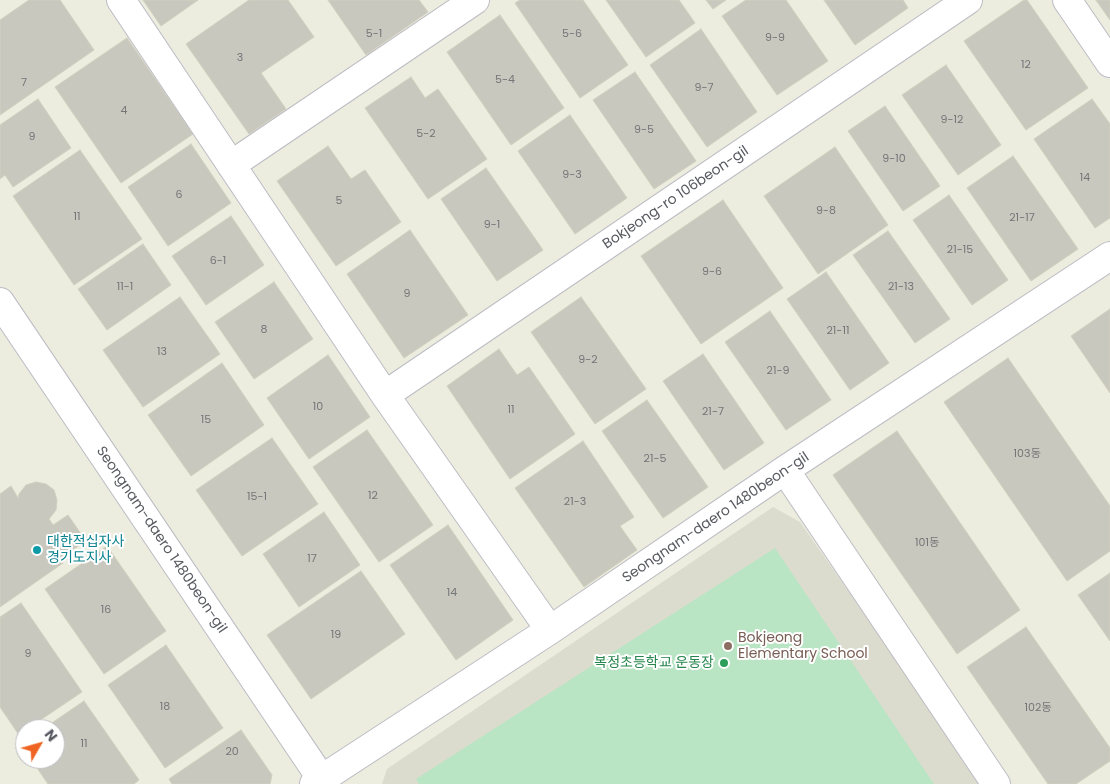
<!DOCTYPE html>
<html>
<head>
<meta charset="utf-8">
<style>
  body { margin:0 }
  #map { position:relative; width:1110px; height:784px; overflow:hidden; background:#ececdf; font-family:Poppins,sans-serif }
  canvas { display:block }
  .north { position:absolute; left:15px; top:719px; width:50px; height:50px; box-sizing:border-box; background:#fff; border:1px solid #bcbdc0; border-radius:50%; rotate:52deg; font-size:14px; font-weight:700; line-height:20px; text-align:center; color:#585a61 }
  .north::after { content:''; display:block; margin:auto; width:18px; height:22px; background:#ef6422; clip-path:polygon(50% 0,100% 100%,50% 72%,0 100%) }
</style>
</head>
<body>
<div id="map">
<canvas width="1110" height="784"></canvas>
<div class="north">N</div>
</div>
<script>
const g = document.querySelector('canvas').getContext('2d');
g.lineJoin = 'round';
function fill(path, color) { g.fillStyle = color; g.fill(path, 'evenodd'); }
const toPath = rows => new Path2D(rows.map(r => 'M' + r).join(''));
function stroke(path, color, width, dash) { g.strokeStyle = color; g.lineWidth = width; g.lineCap = dash ? 'butt' : 'round'; g.setLineDash(dash || []); g.stroke(path); }
function label(font, color, halo, rows, align = 'center') {
  g.font = font + ' Poppins,"Noto Sans KR",sans-serif'; g.lineWidth = 4; g.setLineDash([]); g.textBaseline = 'middle'; g.strokeStyle = halo; g.fillStyle = color; for (const [text, x, y, turn = 0] of rows) {
    g.save(); g.translate(x, y); g.rotate((+turn || 0) * Math.PI / 180); g.textAlign = isNaN(turn) ? turn : align; if (halo) g.strokeText(text, 0, 0); g.fillText(text, 0, 0); g.restore();
  }
}
fill(toPath([
  [773,507,800,522,983,784,382,784,387,769]
]), '#dcdcce');
fill(toPath([
  [775,548,934,784,419,784,416,779]
]), '#bae5c4');
const building = toPath([
  [29,0,60,0,94,50,0,115,0,20,29,0],
  [143,0,198,0,161,26,143,0],
  [249,0,288,0,314,37,261,73,286,109,249,134,186,44,249,0],
  [328,0,419,0,428,12,366,55,328,0],
  [520,0,583,0,628,65,580,98,515,3,520,0],
  [606,0,679,0,695,23,646,57,606,0],
  [706,0,726,0,713,9,706,0],
  [746,0,786,0,828,61,777,95,722,16,746,0],
  [824,0,903,0,908,8,855,45,824,0],
  [1024,0,1027,0,1088,88,1026,130,964,41,1024,0],
  [1096,0,1110,0,1110,20,1096,0],
  [500,15,564,108,511,145,447,52,500,15],
  [701,29,757,112,707,147,650,65,701,29],
  [127,38,193,134,121,183,55,87,127,38],
  [946,65,1001,145,958,175,902,95,946,65],
  [635,72,696,161,654,189,593,100,635,72],
  [411,77,425,98,438,89,487,159,428,199,365,108,411,77],
  [38,99,71,148,13,187,5,175,0,179,0,125,38,99],
  [1092,99,1110,124,1110,218,1095,228,1034,139,1092,99],
  [885,106,940,186,903,211,848,131,885,106],
  [570,115,627,198,575,234,518,151,570,115],
  [191,144,231,203,168,246,128,187,191,144],
  [328,146,351,179,365,170,401,222,336,266,277,181,328,146],
  [835,147,888,225,818,274,764,196,835,147],
  [80,150,142,239,74,285,13,196,80,150],
  [1013,156,1078,249,1031,281,967,188,1013,156],
  [486,168,543,250,497,281,441,199,486,168],
  [949,195,1008,280,972,305,913,220,949,195],
  [723,200,783,288,701,344,641,256,723,200],
  [231,216,264,265,206,305,172,256,231,216],
  [410,230,468,315,404,358,347,274,410,230],
  [888,231,950,319,915,343,853,255,888,231],
  [143,244,171,285,107,330,78,289,143,244],
  [826,272,889,363,850,390,787,299,826,272],
  [274,282,313,339,254,379,215,322,274,282],
  [180,297,220,354,143,407,103,350,180,297],
  [581,297,646,389,595,424,531,332,581,297],
  [1110,309,1110,393,1071,336,1110,309],
  [770,311,831,400,786,430,725,342,770,311],
  [499,349,517,375,529,367,575,434,510,479,447,386,499,349],
  [703,354,764,443,724,470,663,381,703,354],
  [328,355,370,417,309,459,267,398,328,355],
  [1008,358,1110,506,1110,551,1067,581,944,402,1008,358],
  [222,363,264,425,191,476,148,415,222,363],
  [647,400,708,487,663,518,602,431,647,400],
  [367,430,433,525,379,562,313,467,367,430],
  [897,431,1020,610,957,654,833,475,897,431],
  [272,438,318,504,242,556,196,490,272,438],
  [583,441,634,517,620,526,637,550,584,587,515,488,583,441],
  [36,482,46,484,54,490,57,500,56,510,49,519,53,525,68,515,86,541,60,558,63,563,0,607,0,494,11,486,18,498,19,494,26,485,36,482],
  [324,512,360,565,299,607,263,554,324,512],
  [448,525,513,620,456,660,390,565,448,525],
  [107,546,166,631,104,674,45,589,107,546],
  [361,571,405,634,311,699,267,635,361,571],
  [1110,573,1110,641,1078,595,1110,573],
  [21,603,82,692,27,729,25,729,25,731,19,735,0,707,0,617,21,603],
  [1026,627,1110,748,1110,761,1076,784,1048,784,967,667,1026,627],
  [166,645,223,728,165,768,108,685,166,645],
  [84,701,139,780,134,784,48,784,31,759,55,759,55,729,43,729,84,701],
  [241,730,272,775,270,784,172,784,169,779,241,730]
]);
fill(building, '#c9c8be');
stroke(building, '#d1cfbd', 1);
const street = toPath([
  [121,0,385,395,550,630],
  [1067,0,1110,63],
  [231,165,475,0],
  [0,302,325,784],
  [385,395,968,0],
  [785,470,996,784],
  [314,784,550,630,785,470,1110,256]
]);
stroke(street, '#bcbdc4', 30);
stroke(street, '#fff', 28);
for (const [x, y, r, color] of [
  [37,550,5,"#0f9aa8"],
  [728,646,5,"#8d6e63"],
  [724,663,5,"#2e9e5b"]
]) { const dot = new Path2D(); dot.arc(x, y, r, 0, 2 * Math.PI); g.fillStyle = color; g.fill(dot); stroke(dot, '#fff', 2); }
label('11px', '#747678', null, [
  ["5-1",374,34],
  ["5-6",572,34],
  ["9-9",775,38],
  ["3",240,58],
  ["12",1026,65],
  ["5-4",505,80],
  ["7",24,83],
  ["9-7",704,88],
  ["4",124,111],
  ["9-12",952,120],
  ["9-5",644,130],
  ["5-2",426,134],
  ["9",32,137],
  ["9-10",894,159],
  ["9-3",572,175],
  ["14",1085,178],
  ["6",179,195],
  ["5",339,201],
  ["9-8",826,211],
  ["11",77,217],
  ["21-17",1022,218],
  ["9-1",492,225],
  ["21-15",960,250],
  ["6-1",218,261],
  ["9-6",712,272],
  ["11-1",125,287],
  ["21-13",901,287],
  ["9",407,294],
  ["8",264,330],
  ["21-11",838,331],
  ["13",162,352],
  ["9-2",588,360],
  ["21-9",778,371],
  ["10",318,407],
  ["11",511,410],
  ["21-7",713,412],
  ["15",206,420],
  ["103동",1027,454],
  ["21-5",655,459],
  ["12",373,496],
  ["15-1",257,497],
  ["21-3",575,502],
  ["101동",927,543],
  ["17",312,559],
  ["14",452,593],
  ["16",106,610],
  ["19",336,635],
  ["9",28,654],
  ["18",165,707],
  ["102동",1038,708],
  ["11",84,744],
  ["20",232,752]
]);
label('14px', '#585a61', '#fff', [
  ["Bokjeong-ro 106beon-gil",676,198,-34],
  ["Seongnam-daero 1480beon-gil",716,518,-34],
  ["Seongnam-daero 1480beon-gil",161,540,56]
]);
label('14px', '#0d838f', '#fff', [
  ["대한적십자사",47,542],
  ["경기도지사",47,558]
], 'left');
label('14px', '#785e54', '#fff', [
  ["Bokjeong",738,638],
  ["Elementary School",738,654]
], 'left');
label('14px', '#27864d', '#fff', [
  ["복정초등학교 운동장",714,663]
], 'right');
</script>
</body>
</html>
